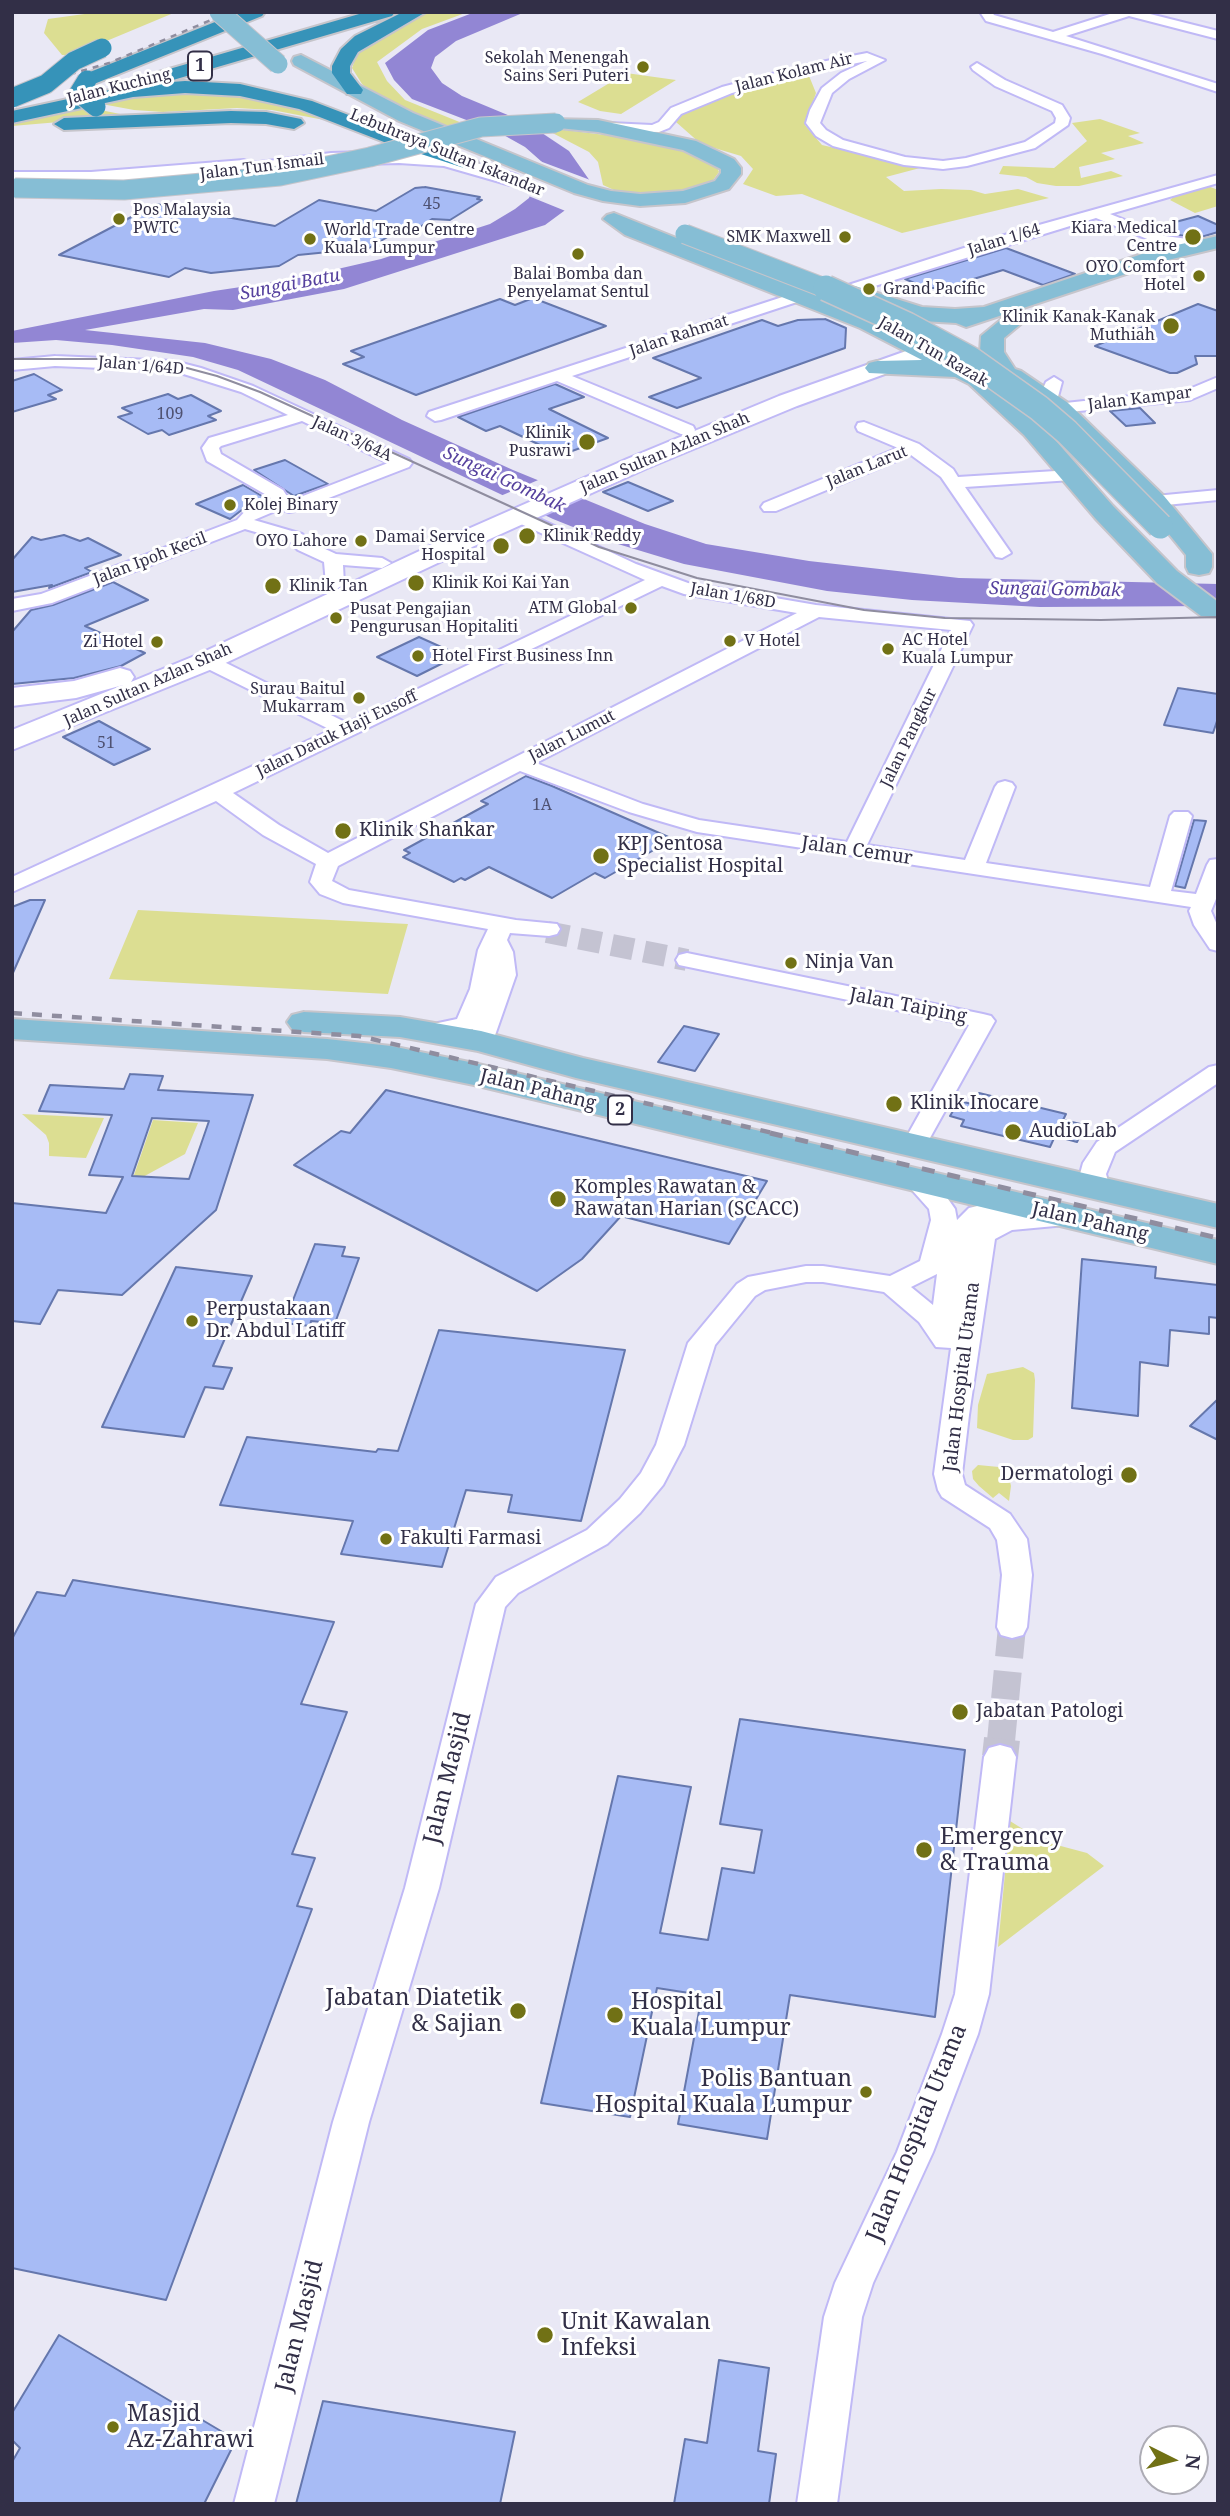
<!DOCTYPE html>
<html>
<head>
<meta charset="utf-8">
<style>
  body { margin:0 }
  #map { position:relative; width:1230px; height:2516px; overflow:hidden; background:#e9e8f5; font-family:"Noto Serif",serif }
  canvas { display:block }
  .frame { position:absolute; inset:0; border:14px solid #322f47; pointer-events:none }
  .north { position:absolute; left:1139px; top:2425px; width:70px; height:70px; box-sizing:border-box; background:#fff; border:2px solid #adacb5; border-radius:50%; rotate:96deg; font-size:19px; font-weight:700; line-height:28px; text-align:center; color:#322f47 }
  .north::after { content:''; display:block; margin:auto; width:24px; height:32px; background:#717115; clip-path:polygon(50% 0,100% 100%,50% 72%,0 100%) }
</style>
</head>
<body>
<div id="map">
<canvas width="1230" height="2516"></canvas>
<div class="frame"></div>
<div class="north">N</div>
</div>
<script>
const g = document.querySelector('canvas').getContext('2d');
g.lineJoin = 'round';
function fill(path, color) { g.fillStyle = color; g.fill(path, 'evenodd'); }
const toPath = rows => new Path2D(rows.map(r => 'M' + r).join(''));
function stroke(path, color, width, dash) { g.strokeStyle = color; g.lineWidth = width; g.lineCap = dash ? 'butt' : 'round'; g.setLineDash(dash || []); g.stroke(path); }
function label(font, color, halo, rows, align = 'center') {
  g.font = font + ' "Noto Serif",serif'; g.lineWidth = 6; g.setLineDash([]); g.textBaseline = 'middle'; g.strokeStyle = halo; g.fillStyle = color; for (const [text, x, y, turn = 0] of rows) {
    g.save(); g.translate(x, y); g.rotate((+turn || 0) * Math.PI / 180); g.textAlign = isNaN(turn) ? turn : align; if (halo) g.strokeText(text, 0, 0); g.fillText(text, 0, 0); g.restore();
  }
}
fill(toPath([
  [99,12,176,12,73,55,62,55,44,33,48,19],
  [429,12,468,12,422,29,377,62,387,81,405,100,462,123,447,128,383,101,362,84,352,68,357,54,405,21],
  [807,71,816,93,805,125,822,145,920,168,886,177,904,191,941,189,971,190,985,194,1018,189,1049,198,902,233,802,194,776,196,743,184,753,169,741,156,701,144,676,122,682,111,723,94],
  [626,73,676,80,621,114,600,111,578,102],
  [204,90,285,102,345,124,272,110,237,108,163,112,134,110,91,102,111,96],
  [76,105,130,116,12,126,12,120],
  [1100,119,1140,133,1128,136,1144,143,1101,153,1115,159,1079,167,1081,178,1111,171,1123,176,1079,186,1056,186,1037,183,1026,177,999,174,1003,166,1054,168,1087,141,1072,123],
  [541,127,645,140,689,152,716,164,719,172,711,183,686,192,650,194,614,190,603,185,598,162,589,152],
  [1203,184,1218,190,1218,206,1195,213,1170,200,1180,191],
  [138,910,408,924,388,994,109,979],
  [22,1114,104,1118,86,1158,49,1156,49,1143,46,1135],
  [153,1120,198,1123,185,1154,141,1178,133,1178],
  [1023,1367,1034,1373,1035,1380,1033,1437,1028,1440,1013,1440,977,1428,978,1405,987,1374],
  [978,1465,999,1467,1004,1471,1009,1477,1011,1486,1009,1501,999,1493,993,1498,979,1486,973,1479,972,1471],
  [1010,1821,1042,1841,1087,1853,1104,1866,998,1947]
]), '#dcde92');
fill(toPath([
  [475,12,525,12,456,41,435,57,431,68,442,83,462,96,527,123,569,151,590,181,564,211,545,225,344,289,233,310,204,309,85,330,205,343,271,359,325,380,402,420,513,470,645,524,706,544,809,561,959,578,1218,584,1218,606,1040,607,912,600,827,591,684,564,608,541,553,519,238,370,193,357,112,345,56,340,12,343,12,331,214,291,294,279,381,259,490,224,515,209,529,198,542,162,525,147,500,133,412,99,394,80,385,63,428,30]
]), '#9286d4');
fill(toPath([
  [537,160,593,181,568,212,526,195,538,163],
  [543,478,585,496,541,516,498,497]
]), '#e9e8f5');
const building = toPath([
  [425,187,480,197,477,199,482,200,450,220,432,219,420,227,401,229,369,248,298,255,279,266,211,273,185,268,169,277,59,255,156,204,275,226,319,200,376,211,415,188,425,187],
  [1198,216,1218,225,1218,232,1198,238,1166,233,1153,228,1198,216],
  [1006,248,1075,274,1043,285,1003,270,944,288,926,288,905,279,1006,248],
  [533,298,606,326,416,395,343,364,364,357,351,351,500,299,515,305,533,298],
  [1198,304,1218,311,1218,356,1195,356,1197,364,1177,373,1170,373,1095,346,1119,336,1135,337,1138,329,1198,304],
  [825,319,846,328,845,348,677,408,649,397,701,378,653,358,762,320,778,326,798,320,825,319],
  [34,374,62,390,48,395,56,399,12,412,12,381,34,374],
  [555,384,584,397,549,409,608,438,561,455,500,426,486,431,458,417,555,384],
  [168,394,178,399,191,395,221,411,208,416,216,420,169,435,162,430,148,434,118,417,132,413,122,408,168,394],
  [1140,408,1155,423,1126,426,1110,411,1140,408],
  [285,460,328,484,294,496,254,470,285,460],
  [628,482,673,501,648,511,603,492,628,482],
  [243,485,267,499,247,506,230,519,196,504,243,485],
  [64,535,80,541,88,538,121,555,85,568,92,572,49,588,52,585,12,592,12,560,32,537,41,540,64,535],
  [113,582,148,600,85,626,145,653,121,666,74,678,12,684,12,632,31,610,53,605,113,582],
  [419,637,459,655,417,676,377,657,419,637],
  [1178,688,1218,694,1218,718,1213,733,1164,725,1178,688],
  [99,721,150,749,114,765,63,737,99,721],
  [526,776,552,786,673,839,605,878,595,873,552,898,489,867,465,880,461,878,454,882,403,857,410,853,404,850,488,804,481,801,526,776],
  [1194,820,1206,821,1185,888,1175,886,1194,820],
  [30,900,45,900,12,975,12,907,30,900],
  [684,1026,719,1034,695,1071,658,1062,684,1026],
  [130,1074,163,1076,158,1090,253,1095,216,1210,122,1295,58,1290,40,1324,12,1321,12,1203,106,1213,123,1177,89,1175,112,1115,39,1111,50,1085,124,1089,130,1074],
  [152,1118,209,1121,189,1179,132,1176,152,1118],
  [386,1090,767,1181,729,1244,621,1216,582,1259,537,1291,294,1165,341,1131,350,1133,386,1090],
  [979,1093,1066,1114,1063,1120,1085,1125,1077,1142,1055,1136,1050,1147,961,1126,964,1120,950,1116,959,1101,972,1104,979,1093],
  [315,1244,345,1247,342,1256,359,1258,335,1323,311,1321,310,1326,284,1323,315,1244],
  [1082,1259,1156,1267,1155,1278,1218,1285,1218,1318,1209,1317,1209,1334,1170,1330,1168,1366,1140,1362,1138,1416,1072,1408,1082,1259],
  [176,1267,252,1276,213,1366,232,1368,223,1389,205,1387,184,1437,102,1427,176,1267],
  [439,1330,625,1350,581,1521,508,1512,512,1495,466,1490,442,1567,341,1554,353,1521,220,1505,247,1437,376,1452,378,1449,398,1451,439,1330],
  [1218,1399,1218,1440,1190,1426,1218,1399],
  [73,1580,334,1622,301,1704,347,1712,292,1854,315,1858,297,1906,312,1909,166,2300,12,2268,12,1639,37,1592,65,1596,73,1580],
  [740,1719,965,1750,935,2017,790,1995,767,2139,678,2124,702,1995,657,1988,630,2117,541,2103,618,1776,691,1787,660,1933,708,1940,722,1868,754,1873,762,1830,720,1824,740,1719],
  [59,2335,236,2440,204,2504,12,2504,12,2462,20,2448,12,2440,12,2413,59,2335],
  [719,2360,769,2368,758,2451,776,2454,769,2504,674,2504,685,2439,707,2443,719,2360],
  [323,2401,515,2432,500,2504,296,2504,323,2401]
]);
fill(building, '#a7bbf5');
stroke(building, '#6577ad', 2);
stroke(toPath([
  [547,932,687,960]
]), '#c4c3d2', 22, [22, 11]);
stroke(toPath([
  [1001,1741,1012,1627]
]), '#c4c3d2', 28, [28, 14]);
stroke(toPath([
  [1000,1757,1002,1739]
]), '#c4c3d2', 36, [36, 18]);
const street = toPath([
  [980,12,992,12,994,15,1053,32,1116,12,1142,12,1218,31,1218,39,1129,16,1066,36,1218,84,1218,92,1102,54,986,21,980,12],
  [867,53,885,60,849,79,832,93,820,123,826,130,843,140,905,157,943,161,966,158,1025,142,1055,123,1056,118,1052,111,995,86,973,70,971,67,977,63,1005,80,1062,105,1070,118,1068,125,1035,148,967,166,943,169,904,165,833,146,816,136,806,123,810,110,822,88,841,73,867,61,807,73,732,93,681,114,669,128,659,132,610,131,603,127,610,123,652,125,659,122,671,108,722,87,806,65,867,53],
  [1218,175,1218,183,1110,214,1165,236,1211,242,1213,245,1211,248,1157,243,1096,218,852,293,842,293,839,290,842,287,1014,232,1218,175],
  [801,291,809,296,806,299,572,376,693,426,695,430,693,434,681,434,557,381,441,420,435,421,427,416,429,412,801,291],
  [55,356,174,361,201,368,253,386,409,459,412,463,409,467,295,511,289,512,280,509,254,520,302,534,310,542,336,554,382,558,391,563,382,568,343,565,344,584,335,590,326,584,324,562,298,550,290,542,245,529,52,603,12,611,12,599,41,594,100,572,237,520,248,508,271,500,270,497,207,461,202,448,209,438,288,415,241,392,174,371,55,366,12,370,12,360,55,356],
  [302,421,388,463,290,501,283,490,221,454,219,448,221,446,302,421],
  [1054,377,1062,382,1056,404,1187,390,1218,377,1218,388,1190,400,1059,413,1053,412,1051,408,1053,405,1044,404,1042,401,1041,393,1046,382,1054,377],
  [864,422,919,444,953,469,958,477,1072,470,1081,475,1072,480,965,487,1011,553,1002,558,996,557,941,477,911,455,776,511,764,511,761,507,764,503,898,448,858,431,856,427,858,423,864,422],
  [1218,490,1218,500,1155,506,1146,501,1155,496,1218,490],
  [516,513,531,515,636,564,688,583,816,605,970,621,973,625,867,845,965,860,995,787,998,783,1005,781,1012,783,1015,787,986,863,1150,887,1170,816,1174,812,1188,812,1192,816,1171,891,1196,894,1207,865,1210,860,1218,859,1218,894,1211,911,1218,927,1218,951,1210,949,1194,925,1189,911,1191,907,697,832,629,812,520,771,338,866,332,881,349,890,516,920,557,924,560,929,557,934,549,936,510,933,507,940,513,952,516,975,493,1041,489,1046,481,1048,473,1046,469,1041,473,1029,432,1038,424,1036,420,1031,424,1026,457,1019,470,989,478,950,488,929,343,903,320,894,310,882,316,864,263,835,216,801,12,892,12,877,331,730,200,665,197,661,200,657,214,657,347,723,645,580,521,524,510,522,507,518,510,514,516,513],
  [662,586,684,594,797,613,328,853,279,825,233,793,662,586],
  [819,617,951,630,847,842,699,820,643,804,536,763,819,617],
  [687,953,983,1014,991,1016,995,1021,926,1145,923,1150,914,1152,905,1150,902,1145,969,1025,679,965,676,960,679,955,687,953],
  [1218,1065,1218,1083,1115,1152,1106,1174,1110,1188,1106,1193,1097,1196,1088,1193,1080,1174,1083,1163,1097,1142,1209,1067,1218,1065],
  [917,1173,926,1176,941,1189,955,1209,957,1220,969,1208,1015,1197,1024,1199,1028,1205,1024,1211,1012,1214,1066,1209,1075,1211,1079,1217,1075,1223,1066,1225,1012,1230,995,1239,969,1415,962,1474,965,1485,1010,1514,1027,1539,1032,1575,1027,1627,1023,1635,1012,1638,1001,1635,997,1627,1002,1575,997,1540,990,1528,942,1497,938,1490,934,1474,951,1348,936,1347,919,1322,884,1292,823,1282,806,1282,765,1290,755,1296,715,1345,684,1445,663,1485,640,1513,607,1544,518,1593,505,1607,439,1888,369,2122,274,2504,234,2504,333,2122,405,1888,476,1604,496,1577,587,1530,620,1499,641,1473,656,1445,688,1343,737,1284,748,1277,806,1266,823,1266,890,1276,920,1261,931,1220,929,1209,904,1181,908,1176,917,1173],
  [937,1274,933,1305,911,1287,937,1274],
  [1000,1745,1011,1748,1016,1757,989,1994,978,2034,933,2152,873,2283,862,2317,837,2504,797,2504,824,2317,835,2283,897,2152,942,2034,955,1994,984,1757,989,1748,1000,1745]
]);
const secondary = toPath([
  [399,151,446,154,517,175,520,179,517,183,510,185,444,166,399,163,331,165,218,179,209,175,91,184,12,184,12,172,91,172,244,160,252,163,331,153,399,151],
  [926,344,934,346,938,351,934,356,797,406,645,469,461,552,217,667,12,750,12,730,123,685,76,698,12,706,12,688,74,681,120,668,130,671,134,677,131,682,197,655,443,540,627,459,779,396,926,344]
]);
const primary = toPath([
  [301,55,413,113,588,185,611,191,640,194,683,191,715,181,721,173,721,169,683,150,598,132,549,127,546,123,549,119,598,120,696,141,734,159,741,168,741,174,729,189,685,203,640,206,603,201,574,193,399,121,294,65,292,61,294,57,301,55],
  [614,213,876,318,985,374,1042,425,1113,506,1177,571,1218,602,1218,617,1201,616,1157,583,1095,518,1024,435,969,384,955,377,869,373,865,368,869,363,877,361,922,360,860,328,625,235,603,219,607,215,614,213],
  [1218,236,1218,248,1168,260,966,327,956,323,922,321,893,314,847,298,844,293,847,288,855,286,922,307,955,309,984,307,1154,250,1218,236],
  [1017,311,1025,313,1028,318,1004,338,1004,352,1015,369,1021,371,1068,403,1164,496,1212,554,1212,567,1209,573,1199,575,1189,573,1186,567,1186,555,1146,506,1050,413,1005,381,1001,376,995,374,980,352,981,336,1009,313,1017,311],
  [304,1012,400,1017,481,1031,583,1058,1218,1204,1218,1228,576,1078,478,1051,400,1037,304,1032,292,1029,287,1022,292,1015,304,1012],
  [12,1019,327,1039,391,1046,474,1063,1218,1240,1218,1264,474,1085,391,1068,327,1059,12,1039,12,1019]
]);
const highway = toPath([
  [240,12,265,12,262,16,94,84,87,86,78,80,80,76,240,12],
  [366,12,395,12,392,16,173,80,166,82,157,76,159,72,366,12],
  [403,12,426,12,358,52,350,66,350,73,363,90,361,94,347,94,332,73,332,66,341,49,355,36,403,12],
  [185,81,240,84,312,101,398,134,475,159,478,163,475,167,468,169,461,167,384,142,299,109,240,96,185,93,133,97,12,123,12,111,133,85,185,81],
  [231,111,266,112,301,119,304,123,294,129,266,124,231,123,64,130,54,124,64,118,231,111]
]);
stroke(street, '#c0b9f6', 4);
stroke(secondary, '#c0b9f6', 4);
stroke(primary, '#c6c5cb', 4);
stroke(highway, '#c6c5cb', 4);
fill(street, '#fff');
fill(secondary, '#fff');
fill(primary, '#86bed5');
fill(highway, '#3693b9');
stroke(toPath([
  [12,359,108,359,187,368,217,376,260,392,599,547,697,578,864,610,945,618,1101,620,1218,617]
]), '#8f8d9f', 2);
stroke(toPath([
  [12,91,109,63,230,12]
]), '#8f8d9f', 2.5, [6, 6]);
stroke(toPath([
  [12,1013,359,1036,777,1134]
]), '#8f8d9f', 4.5, [10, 10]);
stroke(toPath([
  [770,1133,1218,1238]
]), '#8f8d9f', 5, [13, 13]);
const primaryBridgeFar1 = toPath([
  [219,12,278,64],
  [15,188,124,190,280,176,370,157,481,127,556,123],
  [685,234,830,290]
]);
const primaryBridge = toPath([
  [826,288,907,325,970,359,1039,408,1067,432,1160,526]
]);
const highwayBridge = toPath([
  [87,80,79,93,96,107],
  [12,98,46,84,74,61,102,48]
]);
stroke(primaryBridgeFar1, '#c6c5cb', 21, []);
stroke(primaryBridge, '#c6c5cb', 28, []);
stroke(highwayBridge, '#c6c5cb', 21, []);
stroke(primaryBridgeFar1, '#86bed5', 19);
stroke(primaryBridge, '#86bed5', 25);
stroke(highwayBridge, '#3693b9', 19);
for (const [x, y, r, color] of [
  [643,67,7,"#717115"],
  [119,219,7,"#717115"],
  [845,237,7,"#717115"],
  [1193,237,9,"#717115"],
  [310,239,7,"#717115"],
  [578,254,7,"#717115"],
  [1199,276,7,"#717115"],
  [869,289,7,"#717115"],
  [1171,326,9,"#717115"],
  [587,442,9,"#717115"],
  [230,505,7,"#717115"],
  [527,536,9,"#717115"],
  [361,541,7,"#717115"],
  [501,546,9,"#717115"],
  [416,583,9,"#717115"],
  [273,586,9,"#717115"],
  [631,608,7,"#717115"],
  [336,618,7,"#717115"],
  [730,641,7,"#717115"],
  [157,642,7,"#717115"],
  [888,649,7,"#717115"],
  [418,656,7,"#717115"],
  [359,698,7,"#717115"],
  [343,831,9,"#717115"],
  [601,856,9,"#717115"],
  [791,963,7,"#717115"],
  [894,1104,9,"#717115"],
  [1013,1132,9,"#717115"],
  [558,1199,9,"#717115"],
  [192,1321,7,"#717115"],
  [1129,1475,9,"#717115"],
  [386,1539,7,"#717115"],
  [960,1712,9,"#717115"],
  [924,1850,9,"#717115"],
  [518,2011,9,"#717115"],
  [615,2015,9,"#717115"],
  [866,2092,7,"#717115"],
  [545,2335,9,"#717115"],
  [113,2427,7,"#717115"]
]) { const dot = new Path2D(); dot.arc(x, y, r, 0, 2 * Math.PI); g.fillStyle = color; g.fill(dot); stroke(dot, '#fff', 2.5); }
label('16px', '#322f47', '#fff', [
  ["Sekolah Menengah",629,58],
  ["Sains Seri Puteri",629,76],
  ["Pos Malaysia",133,210,"left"],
  ["PWTC",133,228,"left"],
  ["Kiara Medical",1177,228],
  ["Centre",1177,246],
  ["World Trade Centre",324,230,"left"],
  ["Kuala Lumpur",324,248,"left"],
  ["SMK Maxwell",831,237],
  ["OYO Comfort",1185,267],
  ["Hotel",1185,285],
  ["Balai Bomba dan",578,274,"center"],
  ["Penyelamat Sentul",578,292,"center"],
  ["Grand Pacific",883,289,"left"],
  ["Klinik Kanak-Kanak",1155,317],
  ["Muthiah",1155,335],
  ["Klinik",571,433],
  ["Pusrawi",571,451],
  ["Kolej Binary",244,505,"left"],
  ["Klinik Reddy",543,536,"left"],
  ["Damai Service",485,537],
  ["Hospital",485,555],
  ["OYO Lahore",347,541],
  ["Klinik Koi Kai Yan",432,583,"left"],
  ["Klinik Tan",289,586,"left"],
  ["ATM Global",617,608],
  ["Pusat Pengajian",350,609,"left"],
  ["Pengurusan Hopitaliti",350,627,"left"],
  ["AC Hotel",902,640,"left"],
  ["Kuala Lumpur",902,658,"left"],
  ["V Hotel",744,641,"left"],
  ["Zi Hotel",143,642],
  ["Hotel First Business Inn",432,656,"left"],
  ["Surau Baitul",345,689],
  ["Mukarram",345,707]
], 'right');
label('16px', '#322f47', '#fff', [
  ["Jalan Kolam Air",794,73,-14],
  ["Jalan Kuching",119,87,-14],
  ["Lebuhraya Sultan Iskandar",447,153,22],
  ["Jalan Tun Ismail",262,167,-7],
  ["Jalan 1/64",1004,240,-17],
  ["Jalan Rahmat",679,336,-18],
  ["Jalan Tun Razak",933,352,30],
  ["Jalan 1/64D",141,366,5],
  ["Jalan Kampar",1140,399,-7],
  ["Jalan 3/64A",352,439,25],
  ["Jalan Sultan Azlan Shah",665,453,-23],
  ["Jalan Larut",867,467,-22],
  ["Jalan Ipoh Kecil",150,559,-21],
  ["Jalan 1/68D",733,596,10],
  ["Jalan Sultan Azlan Shah",148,685,-24],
  ["Jalan Datuk Haji Eusoff",337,734,-26],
  ["Jalan Lumut",572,736,-27],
  ["Jalan Pangkur",909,738,-64]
]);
label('16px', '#4f5272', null, [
  ["45",432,204],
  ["109",170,414],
  ["51",106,743],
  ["1A",542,805]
]);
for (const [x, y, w] of [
  [200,66,24],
  [620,1110,24]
]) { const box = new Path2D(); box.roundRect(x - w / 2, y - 14.5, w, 29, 5); g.fillStyle = '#fff'; g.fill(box); stroke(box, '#322f47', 2); }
label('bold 18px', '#322f47', null, [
  ["1",200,66],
  ["2",620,1110]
]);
label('italic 18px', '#56419e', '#fff', [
  ["Sungai Batu",290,285,-11],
  ["Sungai Gombak",504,480,25],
  ["Sungai Gombak",1055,590,1]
]);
label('19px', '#322f47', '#fff', [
  ["Klinik Shankar",359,831],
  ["KPJ Sentosa",617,845],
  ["Specialist Hospital",617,867],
  ["Ninja Van",805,963],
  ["Klinik Inocare",910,1104],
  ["AudioLab",1029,1132],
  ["Komples Rawatan &",574,1188],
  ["Rawatan Harian (SCACC)",574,1210],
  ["Perpustakaan",206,1310],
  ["Dr. Abdul Latiff",206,1332],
  ["Dermatologi",1113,1475,"right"],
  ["Fakulti Farmasi",400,1539],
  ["Jabatan Patologi",976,1712]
], 'left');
label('19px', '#322f47', '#fff', [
  ["Jalan Cemur",857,851,8],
  ["Jalan Taiping",908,1006,11],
  ["Jalan Pahang",538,1090,14],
  ["Jalan Pahang",1090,1222,13],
  ["Jalan Hospital Utama",962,1377,-83]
]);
label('23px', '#322f47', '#fff', [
  ["Jalan Masjid",448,1778,-76],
  ["Jalan Hospital Utama",917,2133,-68],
  ["Jalan Masjid",300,2326,-76]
]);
label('23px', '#322f47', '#fff', [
  ["Emergency",940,1837],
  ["& Trauma",940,1863],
  ["Jabatan Diatetik",502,1998,"right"],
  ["& Sajian",502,2024,"right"],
  ["Hospital",631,2002],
  ["Kuala Lumpur",631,2028],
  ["Polis Bantuan",852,2079,"right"],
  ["Hospital Kuala Lumpur",852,2105,"right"],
  ["Unit Kawalan",561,2322],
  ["Infeksi",561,2348],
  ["Masjid",127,2414],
  ["Az-Zahrawi",127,2440]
], 'left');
</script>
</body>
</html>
